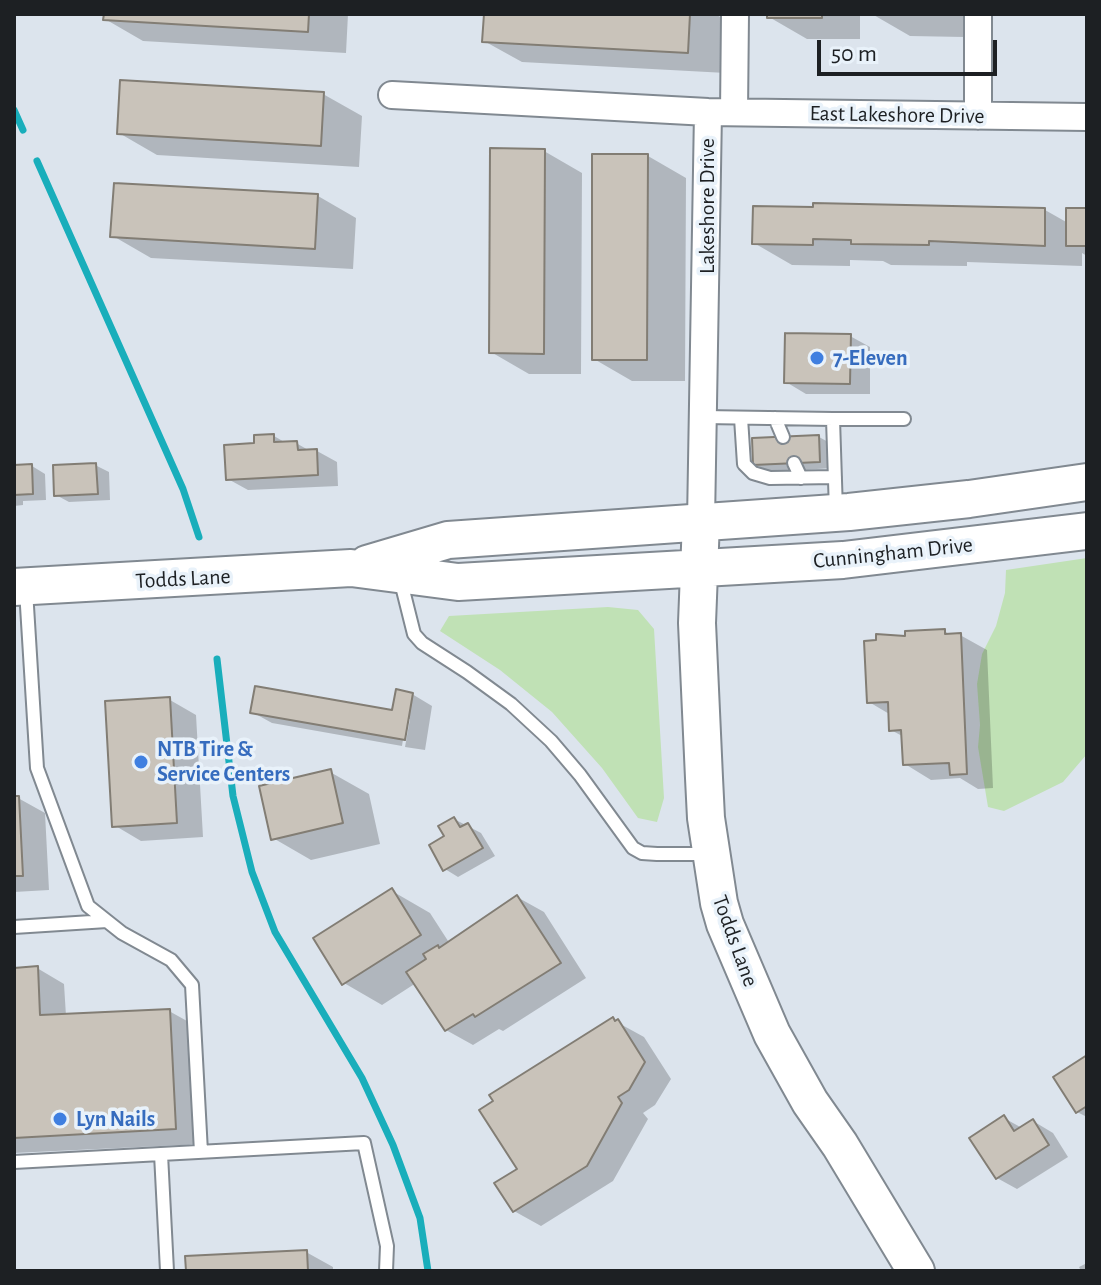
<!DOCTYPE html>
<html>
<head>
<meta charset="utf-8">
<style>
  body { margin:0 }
  #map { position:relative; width:1101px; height:1285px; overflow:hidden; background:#dce4ed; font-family:"Alegreya Sans",sans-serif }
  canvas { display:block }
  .frame { position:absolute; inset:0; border:16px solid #1d2023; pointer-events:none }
  .scale { position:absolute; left:817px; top:40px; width:180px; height:36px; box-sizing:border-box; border:4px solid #1d2023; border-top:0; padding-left:10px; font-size:24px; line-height:28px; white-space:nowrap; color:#1d2023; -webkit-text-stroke:6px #e9f2fa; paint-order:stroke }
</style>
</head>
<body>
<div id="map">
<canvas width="1101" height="1285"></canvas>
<div class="frame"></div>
<div class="scale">50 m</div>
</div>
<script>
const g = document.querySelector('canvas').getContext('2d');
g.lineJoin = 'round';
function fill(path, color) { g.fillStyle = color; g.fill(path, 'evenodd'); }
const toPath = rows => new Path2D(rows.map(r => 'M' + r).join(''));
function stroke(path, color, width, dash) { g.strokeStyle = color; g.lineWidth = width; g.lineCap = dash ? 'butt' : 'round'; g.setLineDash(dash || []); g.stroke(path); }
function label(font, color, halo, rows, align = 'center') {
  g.font = font + ' "Alegreya Sans",sans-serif'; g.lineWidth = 7; g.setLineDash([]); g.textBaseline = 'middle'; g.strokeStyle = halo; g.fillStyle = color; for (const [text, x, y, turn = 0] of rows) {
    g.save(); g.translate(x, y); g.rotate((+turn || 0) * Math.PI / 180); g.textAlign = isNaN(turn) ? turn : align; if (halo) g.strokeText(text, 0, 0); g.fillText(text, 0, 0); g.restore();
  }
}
fill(toPath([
  [1087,558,1087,754,1063,782,1004,811,988,807,978,747,980,725,977,684,982,654,996,626,1005,593,1006,570],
  [608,607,638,610,654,629,664,798,657,822,638,818,602,768,552,712,500,670,440,631,449,616]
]), '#c0e1b5');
fill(toPath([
  [105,14,348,14,346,53,143,41,105,19],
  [486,14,715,14,729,22,726,73,522,62,484,41],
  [769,14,860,14,860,39,807,39,769,17],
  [872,14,964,14,964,37,910,36],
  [323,94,362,116,359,167,157,155,119,133],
  [544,151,582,173,581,374,529,374,491,352],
  [648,156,686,178,685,381,632,381,594,359],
  [318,196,356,218,353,269,151,258,113,236],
  [1087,209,1087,256,1082,253,1082,266,967,262,967,266,891,265,883,261,850,260,850,266,792,265,754,243,1045,210,1068,223],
  [850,336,870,347,870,394,806,394,786,382],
  [274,436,286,443,296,443,310,451,317,451,337,462,338,486,248,490,228,479,257,445],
  [819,437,832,444,833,468,768,472,755,464],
  [95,465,109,472,110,500,69,502,56,495],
  [32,466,45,474,46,500,23,501,23,505,14,506,14,467],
  [944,631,951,635,960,635,987,650,993,788,978,789,960,778,931,780,905,764,904,737,891,730,891,715,869,702,908,638],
  [412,694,432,706,425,750,405,747,410,719,406,719,402,746,272,723,252,712,394,712],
  [170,700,196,715,203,837,141,841,114,825],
  [330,772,369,794,380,844,311,860,273,838],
  [14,798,18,798,45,813,49,890,14,892],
  [454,819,481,833,495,856,458,877,445,869,447,837],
  [392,891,430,913,450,944,517,897,544,912,586,978,503,1031,499,1029,473,1045,446,1030,416,983,382,1005,344,983],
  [37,968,64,984,66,1016,169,1011,196,1026,202,1144,14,1153,14,970],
  [613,1020,644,1037,671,1079,655,1105,643,1113,648,1119,613,1181,541,1226,514,1211,520,1169],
  [1087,1055,1087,1117,1077,1112],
  [1004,1118,1022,1128,1033,1121,1053,1133,1068,1157,1017,1189,997,1178],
  [306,1252,333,1267,333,1271,188,1271],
  [1085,1264,1087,1271,1081,1271,1079,1267]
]), '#0003');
stroke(toPath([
  [14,110,23,130],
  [37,161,183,489,199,537],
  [217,659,233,796,252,872,275,932,362,1078,393,1145,420,1218,428,1271]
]), '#19aebb', 7);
const building = toPath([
  [104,14,309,14,308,32,103,20,104,14],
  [484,14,690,14,688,53,482,42,484,14],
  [767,14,822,14,822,18,767,18,767,14],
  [120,80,324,92,321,146,117,134,120,80],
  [490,148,545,149,544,354,489,353,490,148],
  [592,154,648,154,647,360,592,360,592,154],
  [114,183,318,194,315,249,110,237,114,183],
  [813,203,1045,208,1045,246,929,241,929,245,851,244,851,240,813,239,813,245,752,244,753,206,813,207,813,203],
  [1066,208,1087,208,1087,246,1066,246,1066,208],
  [785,333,851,334,850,384,784,383,785,333],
  [274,434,274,442,297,441,298,450,317,449,318,475,226,480,224,445,254,443,254,435,274,434],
  [819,435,820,462,753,465,752,438,819,435],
  [96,463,98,494,54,496,53,465,96,463],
  [32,464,33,494,14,495,14,465,32,464],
  [945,629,945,634,961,633,967,774,950,775,949,763,903,765,901,730,889,731,888,702,867,703,864,641,876,640,876,634,905,636,905,631,945,629],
  [255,686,392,710,396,689,413,693,405,740,250,713,255,686],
  [170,697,177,823,112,827,105,701,170,697],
  [331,769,343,823,271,840,259,786,331,769],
  [14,796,19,796,23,876,14,876,14,796],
  [454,817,460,827,468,823,483,848,443,871,429,845,444,836,438,826,454,817],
  [392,888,421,935,342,985,313,938,392,888],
  [517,895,561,963,475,1017,473,1014,445,1031,406,972,426,959,423,954,438,945,439,948,517,895],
  [38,966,40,1015,170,1009,176,1129,14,1138,14,968,38,966],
  [613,1017,615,1021,618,1019,645,1062,629,1090,618,1097,622,1103,587,1166,513,1212,494,1183,517,1169,479,1110,493,1101,489,1095,613,1017],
  [1087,1052,1087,1106,1076,1113,1053,1077,1087,1055,1087,1052],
  [1004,1115,1014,1131,1033,1119,1049,1145,996,1179,969,1138,1004,1115],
  [307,1250,308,1271,186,1271,185,1256,307,1250]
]);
fill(building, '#c9c3ba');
stroke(building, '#827d74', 2);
const service = toPath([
  [704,417,833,419,836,511],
  [741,418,744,464,753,473,770,478,835,477],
  [775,418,783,437],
  [833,419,904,419],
  [794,463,801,478],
  [400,578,414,634,422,643,467,672,511,704,551,741,580,775,633,848,642,853,657,854,709,854],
  [26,590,37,768,88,906,122,933,171,960,192,985,201,1152],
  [14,927,107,921],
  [161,1154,364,1143,387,1246,386,1271],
  [14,1162,161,1154,167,1271]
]);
const minor = toPath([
  [392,95,708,112,1087,117],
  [734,112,735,14],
  [978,116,978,14],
  [701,521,708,112]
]);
const secondary = toPath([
  [701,521,697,623,704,778,706,818,719,903,725,924,772,1034,810,1102,840,1145,916,1271],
  [367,564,448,540,849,512,969,499,1087,482],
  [14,587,351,568,458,582,843,560,1087,531]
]);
stroke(service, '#818991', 16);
stroke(minor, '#818991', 30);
stroke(secondary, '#818991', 40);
stroke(service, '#fff', 12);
stroke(minor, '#fff', 26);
stroke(secondary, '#fff', 36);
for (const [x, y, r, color] of [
  [817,358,8,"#3f7fe0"],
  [141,762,8,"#3f7fe0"],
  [60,1119,8,"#3f7fe0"]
]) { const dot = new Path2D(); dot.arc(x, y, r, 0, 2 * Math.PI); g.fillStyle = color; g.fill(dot); stroke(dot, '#e9f2fa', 3); }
label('22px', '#1d2023', '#e9f2fa', [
  ["East Lakeshore Drive",897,115,1],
  ["Lakeshore Drive",707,206,-90],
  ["Cunningham Drive",893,553,-6],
  ["Todds Lane",183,579,-3],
  ["Todds Lane",735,941,70]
]);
label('bold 22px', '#366cbe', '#e9f2fa', [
  ["7-Eleven",833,358],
  ["NTB Tire &",157,749],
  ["Service Centers",157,774],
  ["Lyn Nails",76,1119]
], 'left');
</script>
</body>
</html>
